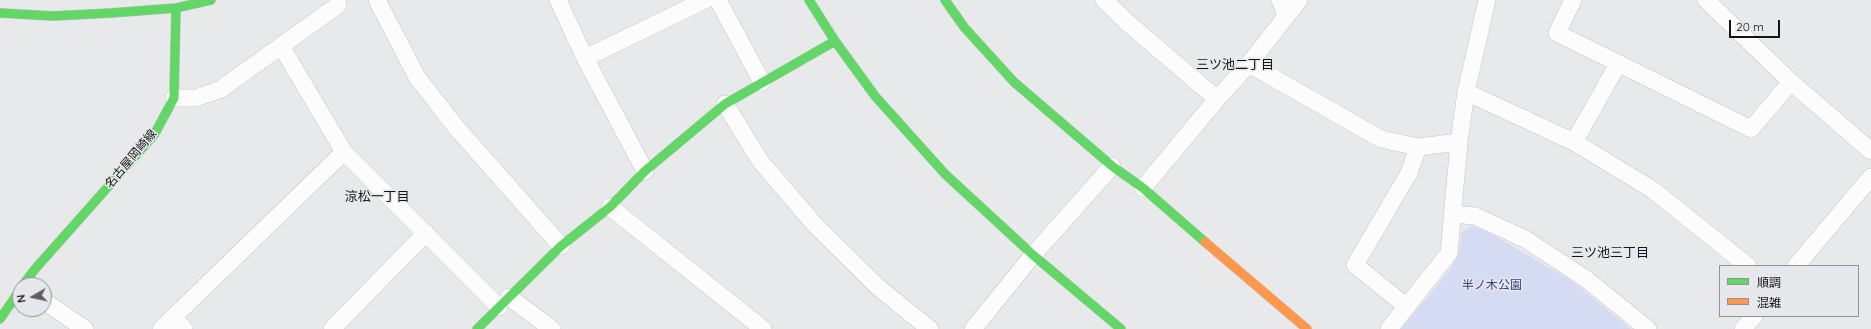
<!DOCTYPE html>
<html>
<head>
<meta charset="utf-8">
<style>
  body { margin:0 }
  #map { position:relative; width:1871px; height:329px; overflow:hidden; background:#e8e9ea; font-family:Quicksand,"Noto Sans JP",sans-serif }
  canvas { display:block }
  .legend { position:absolute; left:1719px; top:265px; width:140px; height:52px; box-sizing:border-box; background:#e7e8eb; border:1px solid #929395; margin:0; padding:5px 7px; list-style:none; font-size:12px; color:#131415 }
  .legend li { display:flex; align-items:center; gap:8px; height:20px }
  .legend b { width:20px; border:1px solid #929395 }
  .north { position:absolute; left:12px; top:277px; width:40px; height:40px; box-sizing:border-box; background:#e7e8eb; border:1px solid #929395; border-radius:50%; rotate:261deg; font-size:11px; font-weight:700; line-height:16px; text-align:center; color:#131415 }
  .north::after { content:''; display:block; margin:auto; width:14px; height:18px; background:#5e5f60; clip-path:polygon(50% 0,100% 100%,50% 72%,0 100%) }
  .scale { position:absolute; left:1729px; top:20px; width:51px; height:18px; box-sizing:border-box; border:2px solid #131415; border-top:0; padding-left:5px; font-size:12px; line-height:14px; white-space:nowrap; color:#131415; -webkit-text-stroke:3px #e7e8eb; paint-order:stroke }
</style>
</head>
<body>
<div id="map">
<canvas width="1871" height="329"></canvas>
<ul class="legend">
<li><b style="height:5px;background:#63d668"></b>順調</li>
<li><b style="height:5px;background:#ff974d"></b>混雑</li>
</ul>
<div class="north">N</div>
<div class="scale">20 m</div>
</div>
<script>
const g = document.querySelector('canvas').getContext('2d');
g.lineJoin = 'round';
function fill(path, color) { g.fillStyle = color; g.fill(path, 'evenodd'); }
const toPath = rows => new Path2D(rows.map(r => 'M' + r).join(''));
function stroke(path, color, width, dash) { g.strokeStyle = color; g.lineWidth = width; g.lineCap = dash ? 'butt' : 'round'; g.setLineDash(dash || []); g.stroke(path); }
function label(font, color, halo, rows, align = 'center') {
  g.font = font + ' Quicksand,"Noto Sans JP",sans-serif'; g.lineWidth = 3; g.setLineDash([]); g.textBaseline = 'middle'; g.strokeStyle = halo; g.fillStyle = color; for (const [text, x, y, turn = 0] of rows) {
    g.save(); g.translate(x, y); g.rotate((+turn || 0) * Math.PI / 180); g.textAlign = isNaN(turn) ? turn : align; if (halo) g.strokeText(text, 0, 0); g.fillText(text, 0, 0); g.restore();
  }
}
fill(toPath([
  [1472,226,1490,233,1573,282,1631,329,1401,329,1450,270,1459,252,1462,232]
]), '#d4dbf2');
const street = toPath([
  [377,0,417,77,455,126,561,246],
  [558,0,585,58,645,171],
  [718,0,762,82],
  [1104,0,1129,24,1217,99],
  [1280,0,1286,16],
  [1573,0,1557,33,1751,129,1791,82],
  [1706,0,1791,82,1871,151],
  [281,46,344,152,499,307],
  [585,58,705,0],
  [1249,64,1381,139,1418,147,1459,142],
  [1466,92,1574,142,1653,190,1748,266],
  [174,98,196,98,221,89,338,5],
  [725,104,761,162,816,226,879,288,930,329],
  [1574,142,1618,64],
  [1143,188,1217,99,1249,64,1299,0],
  [610,207,763,329],
  [1452,214,1475,216,1525,239,1586,279,1648,329],
  [1796,266,1871,177],
  [509,297,552,329],
  [44,301,85,329],
  [1407,307,1355,265,1409,173,1418,147],
  [173,317,184,329],
  [161,329,344,152],
  [332,329,426,233],
  [973,329,1033,255,1112,166],
  [1389,329,1449,253,1459,142,1466,92,1487,0],
  [1743,329,1754,316]
]);
const fast = toPath([
  [809,0,835,41,875,96,945,174,1033,255,1121,329],
  [945,0,964,27,1014,82,1112,166,1143,188,1205,242],
  [0,13,53,16,111,13,176,8,211,0],
  [23,285,35,269,154,135,174,98,176,8],
  [0,319,20,290],
  [477,329,561,246,610,207,645,171,725,104,835,41]
]);
const slow = toPath([
  [1205,242,1307,329]
]);
stroke(street, '#c4c5c6', 18);
stroke(fast, '#c4c5c6', 10);
stroke(slow, '#c4c5c6', 10);
stroke(street, '#fcfcfc', 17);
stroke(fast, '#63d668', 9);
stroke(slow, '#ff974d', 9);
label('12px', '#131415', '#e7e8eb', [
  ["名古屋岡崎線",131,159,-50]
]);
label('12px', '#334382', '#e7e8eb', [
  ["半ノ木公園",1492,285]
]);
label('13px', '#131415', '#e7e8eb', [
  ["三ツ池二丁目",1235,65],
  ["涼松一丁目",377,197],
  ["三ツ池三丁目",1610,253]
]);
</script>
</body>
</html>
